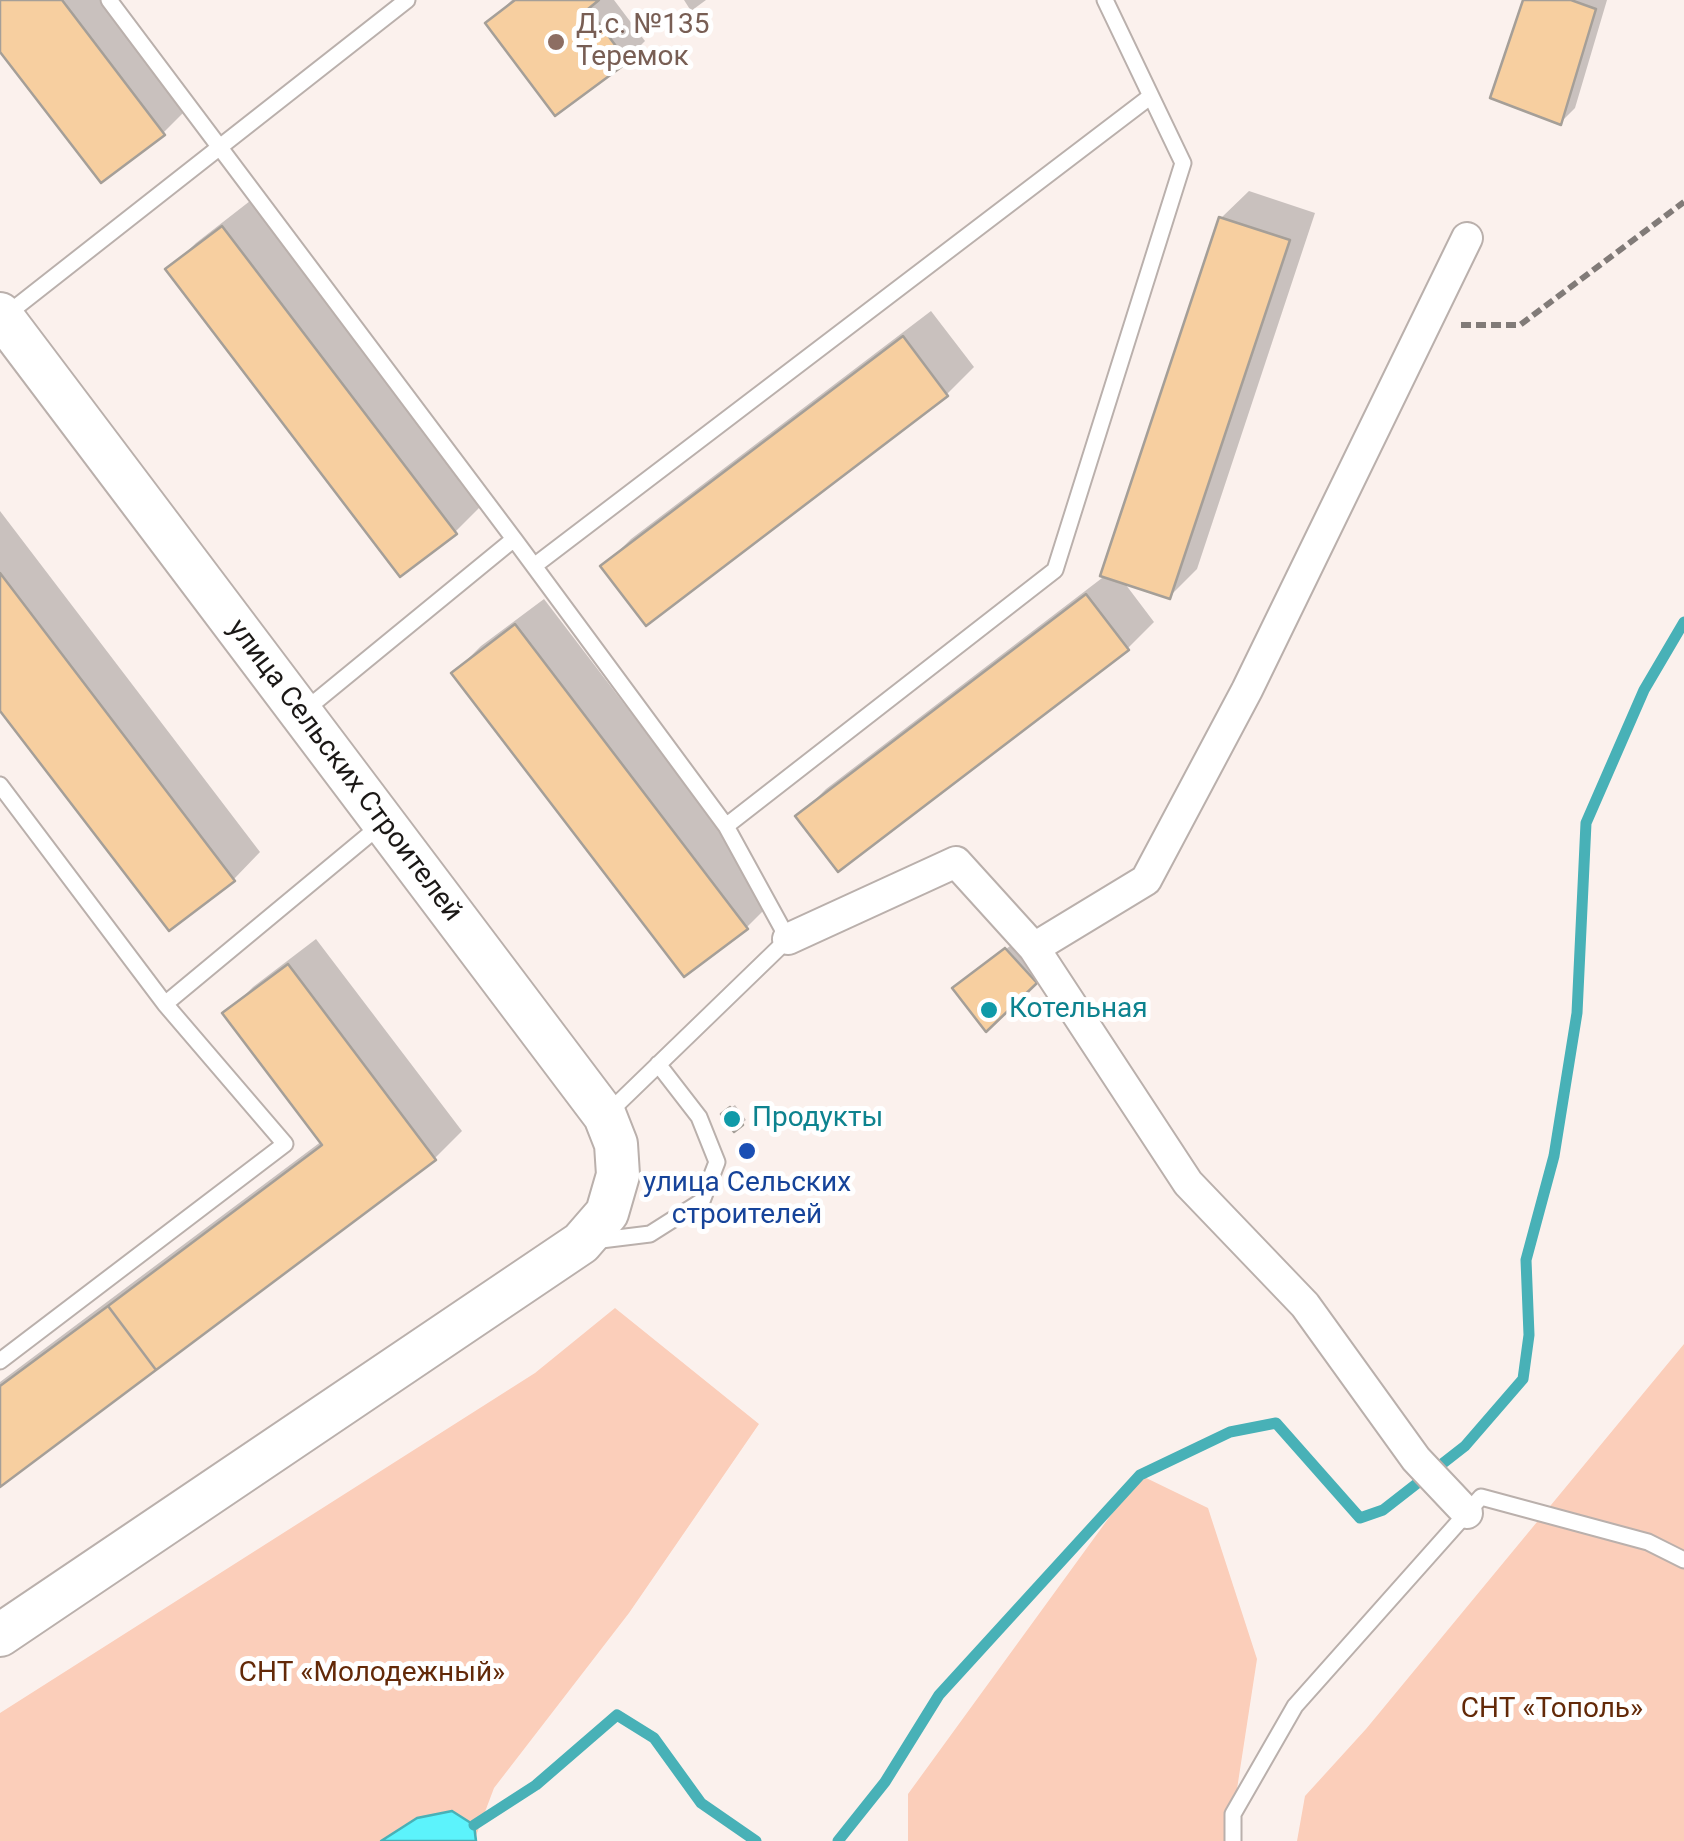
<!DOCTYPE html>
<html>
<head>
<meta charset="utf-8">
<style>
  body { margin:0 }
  canvas { display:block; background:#fbf1ed }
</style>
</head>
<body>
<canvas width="1684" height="1841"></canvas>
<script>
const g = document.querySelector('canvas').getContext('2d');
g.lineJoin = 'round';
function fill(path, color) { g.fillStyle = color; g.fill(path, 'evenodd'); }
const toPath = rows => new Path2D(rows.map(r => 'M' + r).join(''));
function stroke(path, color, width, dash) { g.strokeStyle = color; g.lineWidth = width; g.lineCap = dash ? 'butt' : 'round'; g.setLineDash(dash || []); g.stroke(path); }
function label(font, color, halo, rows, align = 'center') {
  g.font = font + ' Roboto,sans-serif'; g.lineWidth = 10; g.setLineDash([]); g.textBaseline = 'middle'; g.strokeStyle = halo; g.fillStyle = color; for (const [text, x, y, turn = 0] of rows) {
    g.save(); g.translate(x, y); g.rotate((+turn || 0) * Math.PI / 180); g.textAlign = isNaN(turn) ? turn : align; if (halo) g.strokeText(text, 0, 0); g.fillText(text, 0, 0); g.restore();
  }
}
fill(toPath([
  [615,1308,759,1424,629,1613,494,1788,474,1841,0,1841,0,1713,535,1373],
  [1684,1344,1684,1841,1297,1841,1305,1796,1366,1729],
  [1140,1475,1208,1508,1257,1659,1229,1841,908,1841,908,1794]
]), '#fbceba');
const water = toPath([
  [452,1811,474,1825,476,1841,381,1841,417,1818,452,1811]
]);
fill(water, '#5cf3fc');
stroke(water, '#48b1b7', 2.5);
fill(toPath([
  [0,0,109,0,190,106,163,133,101,180,0,48],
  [512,0,614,0,645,41,626,60,488,23],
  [684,0,706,0,691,11],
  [1525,0,1607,0,1575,108,1561,122],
  [1249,191,1315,213,1197,569,1170,596,1123,581,1154,622,1127,649,799,816,826,789,1106,575,1221,218],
  [250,201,482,505,455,532,169,270,196,243],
  [931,311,974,367,947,394,647,622,604,566,631,539],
  [0,511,260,852,234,879,0,706],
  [544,599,774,900,747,927,684,974,454,673,481,646],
  [316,939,462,1131,435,1158,0,1484,0,1382,322,1141,226,1014,253,987],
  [1010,946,1039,978,987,1028,960,984],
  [735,1105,746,1120,742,1123,728,1110]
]), '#0003');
stroke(toPath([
  [474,1825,536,1785,617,1715,654,1738,701,1803,756,1841],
  [838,1841,885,1782,939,1695,1140,1475,1230,1432,1276,1423,1360,1518,1383,1510,1465,1446,1523,1379,1529,1335,1526,1260,1554,1156,1577,1013,1586,823,1644,690,1684,622]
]), '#48b1b7', 11);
const building = toPath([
  [0,0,62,0,165,135,101,183,0,52,0,0],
  [515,0,599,0,588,9,628,62,555,116,485,23,515,0],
  [1523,0,1571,0,1596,9,1561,125,1490,98,1523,0],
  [1219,217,1290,240,1170,599,1100,576,1219,217],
  [222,226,457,534,400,577,165,269,222,226],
  [903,336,948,396,646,626,600,566,903,336],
  [0,573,235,881,169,931,0,711,0,573],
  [1086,594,1129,650,838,872,795,816,1086,594],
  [515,624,748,929,684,977,451,673,515,624],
  [1005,948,1037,983,986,1032,952,988,1005,948],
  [288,964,436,1160,156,1370,108,1306,322,1145,222,1013,288,964],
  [730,1107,743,1125,734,1132,721,1114,730,1107],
  [108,1306,156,1370,0,1487,0,1386,108,1306]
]);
fill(building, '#f7cfa0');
stroke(building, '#a59f98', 2.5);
const lane = toPath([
  [109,0,514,539,304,711],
  [6,315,407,0],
  [514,539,726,826,1055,570,1183,163,1105,0],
  [534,566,1151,96],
  [0,785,165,1004],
  [606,1115,788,939,726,826],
  [593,1241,650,1234,702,1201,717,1162,699,1117,658,1064],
  [0,1361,285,1144,165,1004,382,824],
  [1233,1841,1233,1814,1295,1706,1481,1497,1648,1542,1684,1560]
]);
const street = toPath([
  [788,939,956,862,1034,948,1146,880,1247,690,1467,238],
  [1034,948,1188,1183,1305,1305,1416,1459,1467,1513]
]);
const secondary = toPath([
  [0,314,605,1116,616,1144,618,1175,607,1213,581,1243,0,1635]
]);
stroke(lane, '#bab0ac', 19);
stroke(street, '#bab0ac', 34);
stroke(secondary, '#bab0ac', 46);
stroke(toPath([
  [1461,325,1520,325,1684,202]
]), '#817b78', 6, [10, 5]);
stroke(lane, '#fff', 15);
stroke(street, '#fff', 30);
stroke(secondary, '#fff', 42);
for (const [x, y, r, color] of [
  [556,42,10,"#8d6e63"],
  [989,1010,10,"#0f9aa8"],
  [732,1119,10,"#0f9aa8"],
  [747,1151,10,"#1a4fb4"]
]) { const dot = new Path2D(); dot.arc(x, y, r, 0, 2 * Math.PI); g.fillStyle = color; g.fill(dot); stroke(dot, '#fff', 4); }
label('28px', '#785e54', '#fff', [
  ["Д.с. №135",576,26],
  ["Теремок",576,58]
], 'left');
label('28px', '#1b1816', '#fff', [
  ["улица Сельских Строителей",344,771,53]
]);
label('28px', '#0d838f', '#fff', [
  ["Котельная",1009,1010],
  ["Продукты",752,1119]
], 'left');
label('28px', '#164399', '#fff', [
  ["улица Сельских",747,1184],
  ["строителей",747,1216]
]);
label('28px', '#632908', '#fff', [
  ["СНТ «Молодежный»",372,1674],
  ["СНТ «Тополь»",1552,1710]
]);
</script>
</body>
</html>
